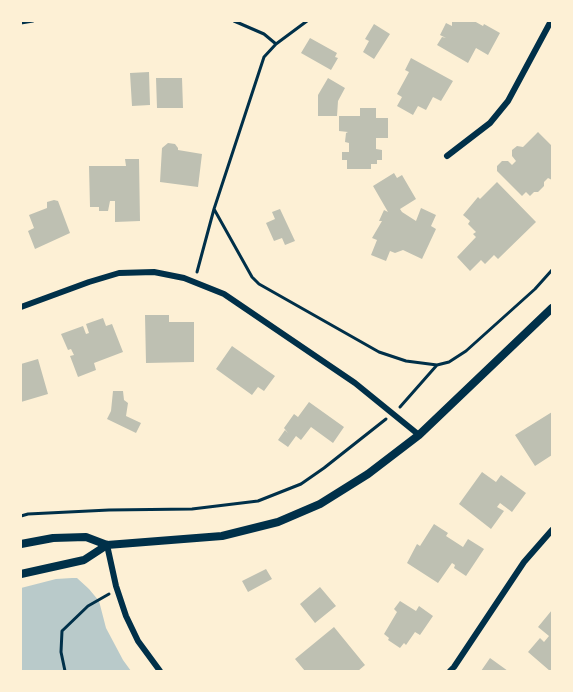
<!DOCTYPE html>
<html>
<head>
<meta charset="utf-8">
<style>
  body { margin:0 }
  #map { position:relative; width:573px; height:692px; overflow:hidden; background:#fdf0d5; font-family:"Open Sans",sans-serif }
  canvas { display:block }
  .frame { position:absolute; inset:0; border:22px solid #fdf0d5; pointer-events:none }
</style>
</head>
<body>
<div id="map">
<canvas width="573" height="692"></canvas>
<div class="frame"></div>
</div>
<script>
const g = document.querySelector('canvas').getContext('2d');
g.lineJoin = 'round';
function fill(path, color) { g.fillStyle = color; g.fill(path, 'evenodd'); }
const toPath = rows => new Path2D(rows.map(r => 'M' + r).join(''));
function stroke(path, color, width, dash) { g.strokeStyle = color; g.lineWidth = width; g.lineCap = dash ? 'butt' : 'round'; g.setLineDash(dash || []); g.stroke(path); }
fill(toPath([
  [72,578,77,578,89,589,99,601,106,628,123,660,131,671,21,671,21,588,56,579]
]), '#b9caca');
fill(toPath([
  [452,21,474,21,483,26,484,24,500,33,488,55,476,48,468,63,437,45,442,37,446,38,440,35,446,23,452,26],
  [374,24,390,34,374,59,363,52,369,41,365,39],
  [310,38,337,53,335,57,338,58,331,70,301,53],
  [411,58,453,81,441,101,433,97,426,110,418,106,413,115,397,106,402,97,397,94,409,72,405,70],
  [149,72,150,105,132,106,130,73],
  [156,78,182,78,183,108,157,108],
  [328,78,345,88,338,101,337,116,318,116,318,95],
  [360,108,376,108,376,118,388,118,388,138,376,138,376,149,382,150,382,160,377,160,377,164,371,164,371,169,347,169,347,160,342,160,342,152,349,152,349,143,345,142,346,133,348,132,339,131,339,116,360,116],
  [538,132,552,146,552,180,548,178,544,182,544,186,538,192,534,192,530,196,526,192,522,196,497,171,497,166,502,161,508,161,512,165,516,161,512,156,512,150,517,146,523,147],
  [168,143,175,144,178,148,178,150,202,154,198,187,160,182,162,148],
  [125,159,139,159,140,221,115,222,115,201,110,201,108,211,99,211,99,207,90,207,89,166,126,166],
  [394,173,397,178,402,175,416,199,400,209,402,212,416,221,421,208,436,215,431,226,436,229,422,259,403,250,395,253,390,251,386,261,371,255,377,240,372,238,382,221,379,221,384,210,388,212,373,186],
  [497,182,536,222,498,259,494,255,485,264,481,260,470,271,457,257,476,237,473,234,476,232,468,224,470,221,463,215,478,197,480,199],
  [54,200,58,201,70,233,35,249,28,231,34,228,29,215,47,208,47,202],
  [280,209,295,241,285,245,282,238,274,241,266,223,275,219,272,212],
  [145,315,169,315,169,322,194,322,194,362,146,363],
  [103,318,106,326,112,324,123,352,94,363,96,370,78,377,70,356,74,355,71,349,68,350,61,334,83,326,86,334,89,333,86,324],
  [232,346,275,376,264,391,258,387,252,395,216,369],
  [38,359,48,394,21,402,21,364],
  [113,391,123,391,124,400,128,403,126,416,141,423,136,433,107,419,111,411],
  [309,402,344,427,333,443,311,427,301,440,296,436,288,447,278,440,285,430,288,433,284,428,294,414,298,417],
  [552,412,552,455,535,466,515,435],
  [482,472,496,482,501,475,526,493,512,512,500,503,497,507,504,511,491,529,459,504],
  [434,524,448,533,446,536,463,547,468,539,484,549,466,576,454,568,455,565,452,563,438,583,407,563,417,544,420,546],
  [266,569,272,579,248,592,242,581],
  [320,587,336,606,315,623,300,604],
  [400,601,416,611,419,606,433,616,420,635,415,632,406,645,404,643,400,648,388,640,389,638,384,634,397,612,394,609],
  [552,610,552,671,550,671,528,652,540,638,544,642,549,636,538,627],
  [334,627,365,665,358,671,305,671,295,659],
  [490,658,508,671,481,671]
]), '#bec0b2');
stroke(toPath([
  [234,21,264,34,276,44],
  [21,23,33,21],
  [214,209,252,277,259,284,379,352,406,361,437,365],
  [197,272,214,209,264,57,276,44,307,21],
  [400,407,437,365,449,362,466,351,535,289,552,270],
  [21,516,28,514,109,510,192,509,258,501,301,484,324,468,386,419],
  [65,671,61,652,62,631,88,606,109,594]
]), '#003049', 3);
stroke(toPath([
  [447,156,490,123,508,101,551,21],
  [21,307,89,282,119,273,154,272,184,278,224,294,355,383,419,435],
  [107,545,116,586,126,616,138,641,160,671],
  [450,671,454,667,524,562,552,530]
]), '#003049', 6);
stroke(toPath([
  [21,544,53,538,86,537,107,545,222,536,278,522,320,504,368,474,419,435,552,308],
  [21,574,84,560,107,545]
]), '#003049', 8);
</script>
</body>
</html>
